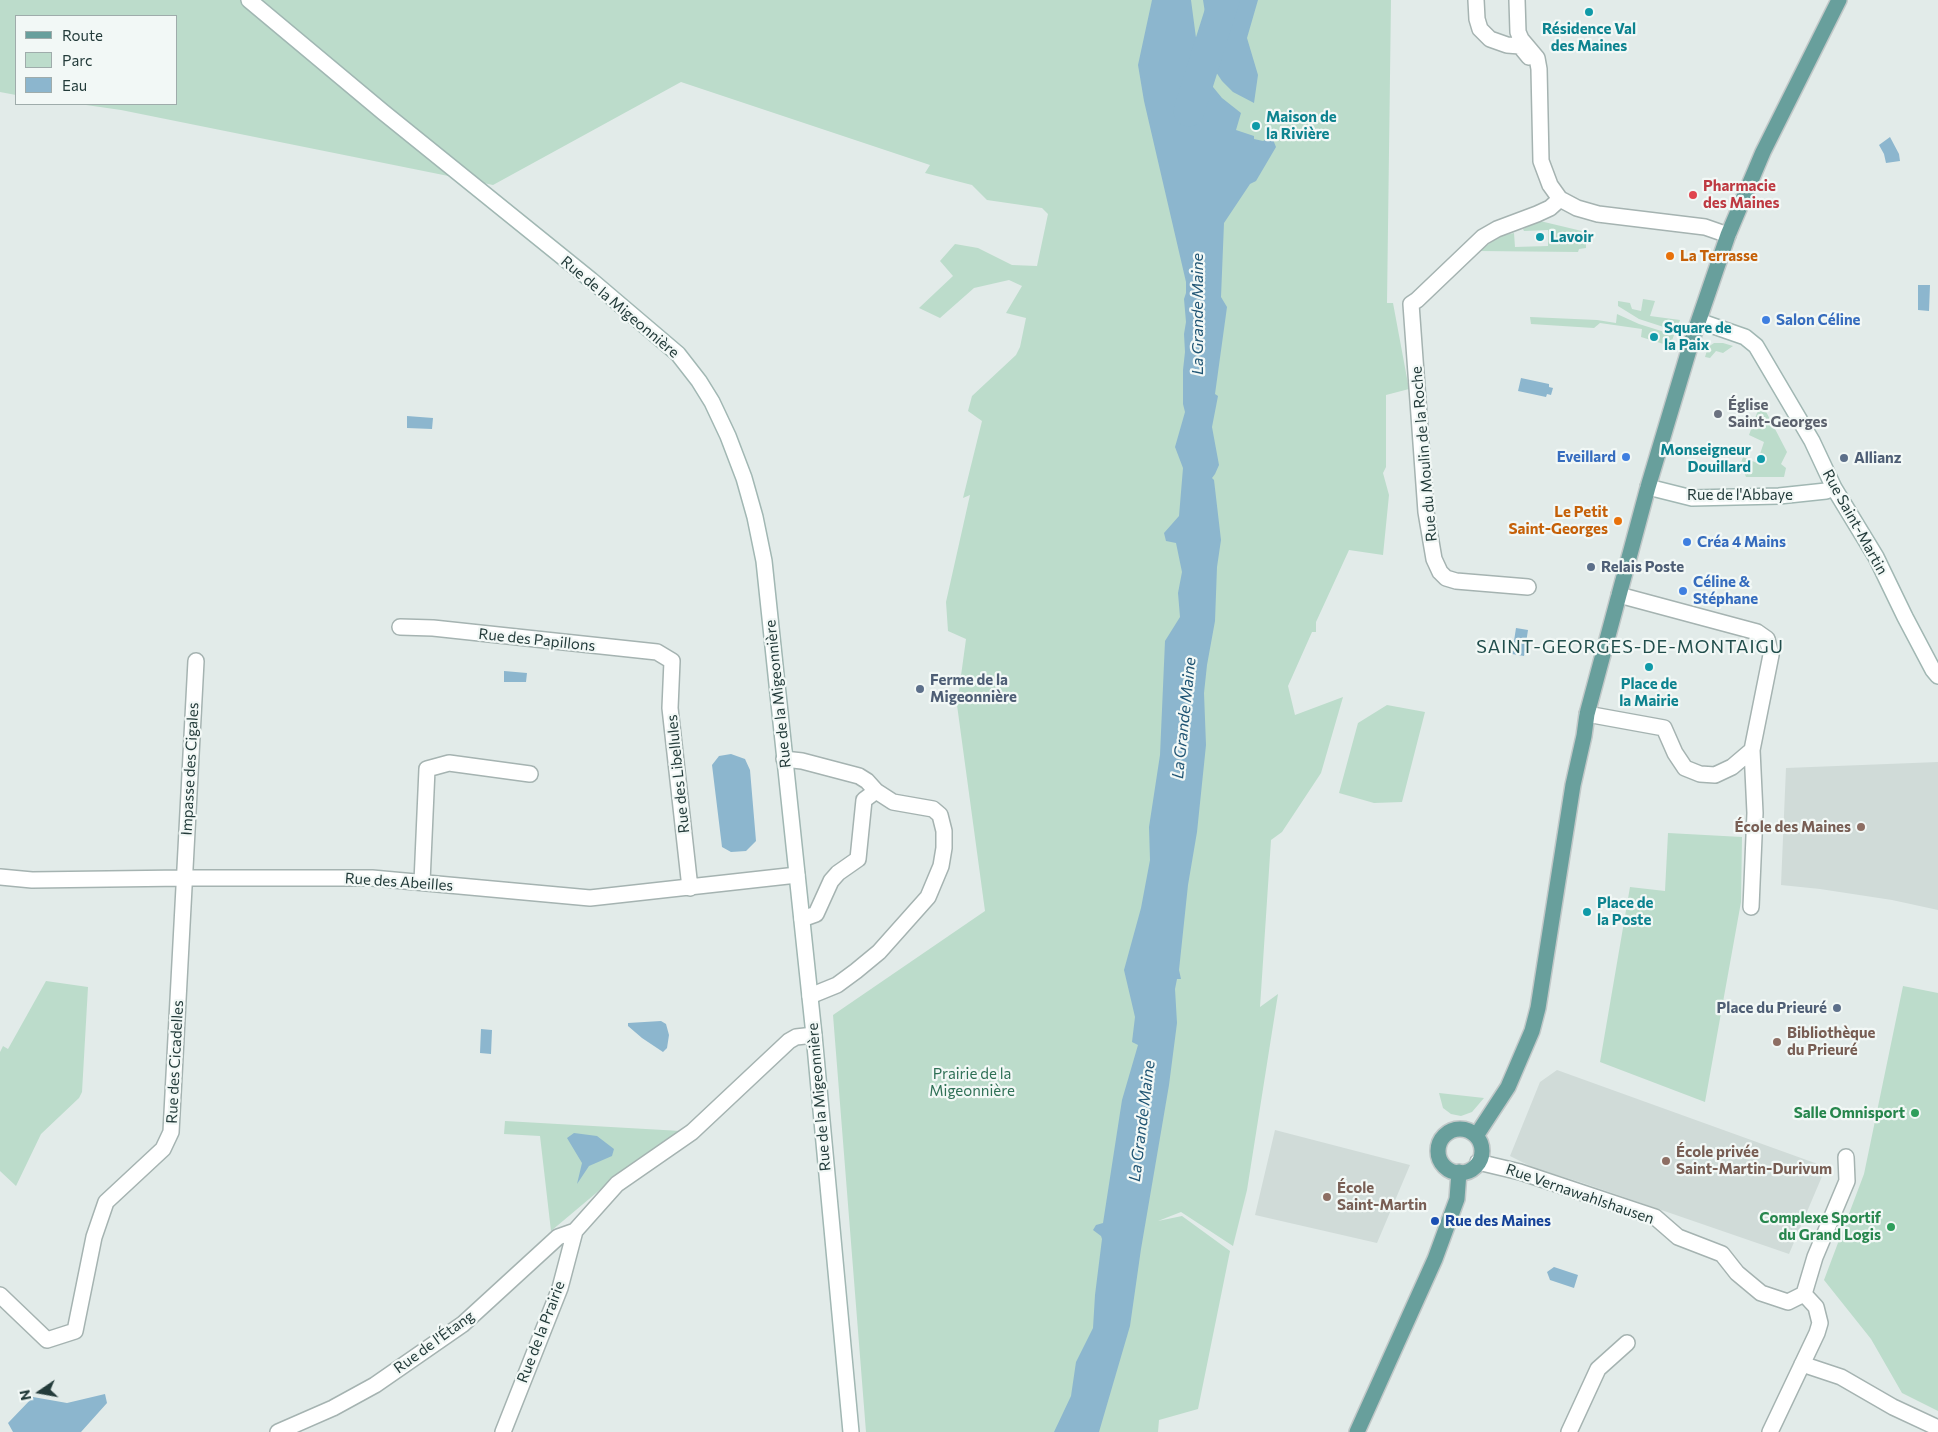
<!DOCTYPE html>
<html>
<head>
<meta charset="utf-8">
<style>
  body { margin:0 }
  #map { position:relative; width:1938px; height:1432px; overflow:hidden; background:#e2ebe9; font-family:Commissioner,sans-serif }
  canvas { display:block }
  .legend { position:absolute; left:15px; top:15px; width:162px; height:90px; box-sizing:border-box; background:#f2f8f6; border:1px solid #9facab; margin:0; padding:6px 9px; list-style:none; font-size:15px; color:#233b3a }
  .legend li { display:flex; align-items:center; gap:10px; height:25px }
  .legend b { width:25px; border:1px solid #9facab }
  .north { position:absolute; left:15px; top:1367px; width:50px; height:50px; -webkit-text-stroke:4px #f2f8f6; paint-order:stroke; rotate:258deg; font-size:14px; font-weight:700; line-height:20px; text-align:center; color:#233b3a }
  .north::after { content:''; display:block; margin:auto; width:18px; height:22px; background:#233b3a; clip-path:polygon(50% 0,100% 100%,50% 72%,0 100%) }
</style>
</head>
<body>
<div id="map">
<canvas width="1938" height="1432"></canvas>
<ul class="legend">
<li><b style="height:6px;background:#689f9c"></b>Route</li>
<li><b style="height:14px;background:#bcdccb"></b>Parc</li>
<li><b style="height:14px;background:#8cb6ce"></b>Eau</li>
</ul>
<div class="north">N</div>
</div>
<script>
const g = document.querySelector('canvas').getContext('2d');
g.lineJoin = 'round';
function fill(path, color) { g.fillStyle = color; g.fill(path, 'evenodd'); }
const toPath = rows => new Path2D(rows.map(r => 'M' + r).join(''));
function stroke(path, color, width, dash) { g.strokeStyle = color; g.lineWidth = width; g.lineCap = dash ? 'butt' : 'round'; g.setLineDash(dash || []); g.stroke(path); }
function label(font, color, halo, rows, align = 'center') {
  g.font = font + ' Commissioner,sans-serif'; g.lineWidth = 4.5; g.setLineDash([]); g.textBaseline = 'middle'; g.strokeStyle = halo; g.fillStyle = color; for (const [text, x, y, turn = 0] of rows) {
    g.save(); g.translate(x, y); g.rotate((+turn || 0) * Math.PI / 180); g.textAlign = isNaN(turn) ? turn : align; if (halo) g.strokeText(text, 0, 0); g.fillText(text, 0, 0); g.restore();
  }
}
fill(toPath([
  [1938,762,1938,910,1892,900,1820,889,1781,885,1786,768],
  [1557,1070,1826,1167,1789,1254,1583,1183,1534,1168,1510,1156,1540,1082],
  [1275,1130,1410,1165,1377,1243,1255,1215]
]), '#d0dbd8');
fill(toPath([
  [0,0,1391,0,1387,303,1393,303,1409,389,1386,395,1386,467,1383,473,1389,495,1383,555,1349,550,1316,622,1316,632,1312,632,1288,686,1295,715,1343,697,1321,773,1282,832,1271,840,1260,1007,1278,994,1247,1190,1233,1246,1181,1212,1158,1221,1182,1216,1230,1251,1198,1409,1159,1420,1158,1432,866,1432,833,1015,985,911,957,705,966,639,948,631,946,602,970,495,963,498,982,421,968,411,972,396,1016,355,1020,347,1026,318,1006,313,1022,286,1009,280,974,288,940,318,919,308,953,276,940,261,955,244,978,248,1012,265,1037,266,1048,214,1042,208,987,200,972,185,925,173,930,165,681,82,493,185,121,110,79,104,176,104,176,16,16,16,16,95,0,92],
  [1540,221,1586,232,1586,248,1579,249,1578,252,1479,251,1500,236,1514,233,1515,247,1548,246,1548,230,1524,231,1523,229],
  [1643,299,1655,301,1650,316,1680,320,1676,331,1639,319,1618,306,1618,301,1630,303,1632,309,1641,311],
  [1617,314,1639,324,1674,335,1670,346,1641,337,1642,329,1600,323,1594,328,1531,324,1530,317,1597,320,1616,323],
  [1714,343,1723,343,1733,346,1723,353,1716,351,1710,358,1705,357,1708,347],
  [1761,402,1787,452,1781,464,1786,468,1784,477,1746,477,1744,472,1739,468,1743,457,1757,463,1764,442,1749,435],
  [1387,705,1425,712,1402,802,1374,803,1339,793,1358,723],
  [1668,833,1742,837,1741,902,1705,1102,1600,1062,1630,887,1665,891],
  [46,981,88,987,82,1092,79,1098,41,1134,16,1186,0,1171,0,1052,3,1046,8,1049],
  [1903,986,1938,993,1938,1411,1902,1393,1871,1339,1824,1280,1864,1174],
  [1439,1093,1484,1098,1472,1112,1461,1116,1451,1114,1443,1108],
  [505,1121,681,1131,620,1173,551,1231,540,1136,504,1134]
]), '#bcdccb');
fill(toPath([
  [1152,0,1191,0,1200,68,1204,76,1222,98,1241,113,1236,130,1254,136,1254,139,1263,141,1272,137,1276,147,1256,181,1250,184,1224,223,1221,297,1227,307,1215,394,1218,396,1212,427,1219,465,1215,474,1212,478,1214,480,1221,540,1217,567,1215,621,1207,665,1204,693,1206,745,1197,832,1188,885,1179,970,1181,979,1177,979,1175,989,1177,1023,1169,1085,1141,1249,1130,1326,1099,1432,1054,1432,1071,1396,1076,1362,1093,1328,1095,1295,1102,1239,1101,1236,1093,1230,1096,1225,1103,1223,1122,1100,1138,1045,1132,1042,1135,1017,1124,970,1141,908,1150,860,1149,827,1160,755,1165,641,1180,617,1178,593,1182,572,1176,543,1166,541,1164,533,1179,516,1183,468,1175,447,1185,412,1183,404,1183,370,1185,352,1184,334,1186,322,1184,299,1186,293,1186,282,1144,101,1138,65],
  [1203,0,1258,0,1247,38,1258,75,1254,103,1233,92,1222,81,1214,69],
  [1890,137,1899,154,1900,161,1886,163,1884,154,1879,145],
  [1918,285,1930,285,1929,311,1918,310],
  [1521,378,1549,384,1549,387,1553,388,1551,395,1547,394,1546,397,1518,391],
  [407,416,433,418,432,429,407,428],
  [1516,628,1528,630,1524,656,1512,654],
  [504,671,527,673,526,682,504,682],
  [731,754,745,759,750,770,756,841,746,851,731,852,722,847,712,765,719,756],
  [661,1021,666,1024,669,1035,667,1048,663,1052,642,1038,628,1026,628,1023],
  [481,1029,492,1030,491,1054,480,1053],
  [574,1133,597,1136,614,1149,612,1156,589,1166,577,1184,582,1163,567,1138],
  [1554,1267,1578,1275,1574,1288,1550,1280,1547,1272],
  [105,1394,107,1403,81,1432,13,1432,8,1423,33,1397,67,1403]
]), '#8cb6ce');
stroke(toPath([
  [1189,111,1224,0]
]), '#8cb6ce', 31);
const street = toPath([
  [1476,0,1477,19,1480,29,1490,39,1507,45,1520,46,1529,57],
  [1517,0,1518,32,1521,39,1537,58,1539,69,1541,161,1550,185,1560,199,1577,208,1598,214,1705,227,1728,235],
  [1528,587,1456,581,1446,578,1440,572,1434,559,1426,512,1411,304,1417,300,1483,237,1497,229,1537,214,1550,208,1560,199],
  [1619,595,1757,632,1767,639,1771,655,1752,750,1755,813,1751,907],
  [400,627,433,628,657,652,672,661,670,708,690,888],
  [1587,714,1664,728,1675,753,1685,768,1700,774,1715,775,1732,767,1752,750],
  [784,759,802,761,859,776,867,781,876,791,893,802,933,809,940,815,944,831,944,848,941,866,928,897,879,952,856,971,837,985,810,996],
  [0,877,32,880,184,878,372,878,590,898,797,875],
  [422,882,427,769,449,763,530,774],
  [802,919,816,914,831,881,838,873,858,859,864,800,876,791],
  [1478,1162,1520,1172,1655,1217,1678,1237,1722,1254,1737,1273,1761,1293,1788,1302,1804,1294],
  [1804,1294,1815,1257,1847,1181,1846,1157],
  [0,1295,47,1340,75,1331,94,1237,106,1202,163,1149,171,1132,196,661],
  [1802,1364,1841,1377,1893,1407,1938,1428],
  [278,1432,333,1408,375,1385,463,1324,558,1237,575,1231],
  [503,1432,560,1288,575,1231,617,1184,692,1132,789,1041,796,1037,814,1035],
  [1569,1432,1598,1369,1627,1343],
  [1770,1432,1817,1333,1820,1323,1816,1307,1804,1294]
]);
const secondary = toPath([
  [249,0,383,112,591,280,678,354,699,381,712,402,728,436,744,478,755,517,764,561,814,1035,851,1432],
  [1699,321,1745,337,1756,346,1812,441,1834,488,1876,557,1905,617,1933,670,1938,676],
  [1648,487,1692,498,1779,496,1826,491,1834,488]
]);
const primary = toPath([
  '1438 1151a22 22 0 1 1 44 0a22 22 0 1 1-44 0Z',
  [1476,1136,1508,1087,1532,1031,1538,1008,1573,785,1584,736,1587,714,1648,487,1692,340,1728,235,1763,152,1839,0],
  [1357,1432,1435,1259,1457,1199,1459,1172]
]);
stroke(street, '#a5b3b1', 18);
stroke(secondary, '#a1b7b3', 18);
stroke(primary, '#c1c8c8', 18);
stroke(street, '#fff', 15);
stroke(secondary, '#fff', 15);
stroke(primary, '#689f9c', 15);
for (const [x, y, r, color] of [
  [1589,12,5,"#0f9aa8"],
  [1256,126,5,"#0f9aa8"],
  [1693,195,5,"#e0444e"],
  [1540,237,5,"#0f9aa8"],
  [1670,256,5,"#e8710a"],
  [1766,320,5,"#3f7fe0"],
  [1654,337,5,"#0f9aa8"],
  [1718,414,5,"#6b7280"],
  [1626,457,5,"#3f7fe0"],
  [1844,458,5,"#5c6f8a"],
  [1761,459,5,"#0f9aa8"],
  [1618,521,5,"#e8710a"],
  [1687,542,5,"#3f7fe0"],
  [1591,567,5,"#5c6f8a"],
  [1683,591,5,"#3f7fe0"],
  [1649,667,5,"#0f9aa8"],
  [920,689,5,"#5c6f8a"],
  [1861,827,5,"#8d6e63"],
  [1587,912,5,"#0f9aa8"],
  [1837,1008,5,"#5c6f8a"],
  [1777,1042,5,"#8d6e63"],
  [1915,1113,5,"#2e9e5b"],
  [1666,1161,5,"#8d6e63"],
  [1327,1197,5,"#8d6e63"],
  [1435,1221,5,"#1a4fb4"],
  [1891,1227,5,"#2e9e5b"]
]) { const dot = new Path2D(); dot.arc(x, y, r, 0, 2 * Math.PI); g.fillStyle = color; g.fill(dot); stroke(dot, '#f2f8f6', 2); }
label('bold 15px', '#0d838f', '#f2f8f6', [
  ["Résidence Val",1589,29,"center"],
  ["des Maines",1589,46,"center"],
  ["Maison de",1266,117],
  ["la Rivière",1266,134],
  ["Lavoir",1550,237],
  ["Square de",1664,328],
  ["la Paix",1664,345],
  ["Monseigneur",1751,450,"right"],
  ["Douillard",1751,467,"right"],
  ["Place de",1649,684,"center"],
  ["la Mairie",1649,701,"center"],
  ["Place de",1597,903],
  ["la Poste",1597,920]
], 'left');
label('bold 15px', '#be3a42', '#f2f8f6', [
  ["Pharmacie",1703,186],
  ["des Maines",1703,203]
], 'left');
label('bold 15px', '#c56008', '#f2f8f6', [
  ["La Terrasse",1680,256],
  ["Le Petit",1608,512,"right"],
  ["Saint-Georges",1608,529,"right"]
], 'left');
label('15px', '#233b3a', '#f2f8f6', [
  ["Rue de la Migeonnière",620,307,40],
  ["Rue du Moulin de la Roche",1424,454,-95],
  ["Rue de l'Abbaye",1740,495],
  ["Rue Saint-Martin",1855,522,61],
  ["Rue des Papillons",537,640,6],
  ["Rue de la Migeonnière",778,694,-96],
  ["Impasse des Cigales",190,769,-87],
  ["Rue des Libellules",678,774,-96],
  ["Rue des Abeilles",399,882,4],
  ["Rue des Cicadelles",175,1062,-87],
  ["Rue de la Migeonnière",819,1097,-95],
  ["Rue Vernawahlshausen",1580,1194,19],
  ["Rue de la Prairie",541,1332,-69],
  ["Rue de l'Étang",434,1342,-36]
]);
label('bold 15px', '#366cbe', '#f2f8f6', [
  ["Salon Céline",1776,320],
  ["Eveillard",1616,457,"right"],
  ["Créa 4 Mains",1697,542],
  ["Céline &",1693,582],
  ["Stéphane",1693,599]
], 'left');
label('bold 15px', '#5b616d', '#f2f8f6', [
  ["Église",1728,405],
  ["Saint-Georges",1728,422]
], 'left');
label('bold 15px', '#4e5e75', '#f2f8f6', [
  ["Allianz",1854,458],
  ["Relais Poste",1601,567],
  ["Ferme de la",930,680],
  ["Migeonnière",930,697],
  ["Place du Prieuré",1827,1008,"right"]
], 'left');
label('bold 15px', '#785e54', '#f2f8f6', [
  ["École des Maines",1851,827,"right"],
  ["Bibliothèque",1787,1033],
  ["du Prieuré",1787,1050],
  ["École privée",1676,1152],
  ["Saint-Martin-Durivum",1676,1169],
  ["École",1337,1188],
  ["Saint-Martin",1337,1205]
], 'left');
label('15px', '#2f7056', '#f2f8f6', [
  ["Prairie de la",972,1074],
  ["Migeonnière",972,1091]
]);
label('bold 15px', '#27864d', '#f2f8f6', [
  ["Salle Omnisport",1905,1113],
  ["Complexe Sportif",1881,1218],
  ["du Grand Logis",1881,1235]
], 'right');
label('bold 15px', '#164399', '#f2f8f6', [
  ["Rue des Maines",1445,1221]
], 'left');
label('italic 16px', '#205574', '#f2f8f6', [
  ["La Grande Maine",1198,314,-90],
  ["La Grande Maine",1184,718,-84],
  ["La Grande Maine",1142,1121,-83]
]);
g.letterSpacing = '1px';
label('18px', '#204d4b', '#f2f8f6', [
  ["SAINT-GEORGES-DE-MONTAIGU",1630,647]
]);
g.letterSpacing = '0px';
</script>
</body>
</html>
